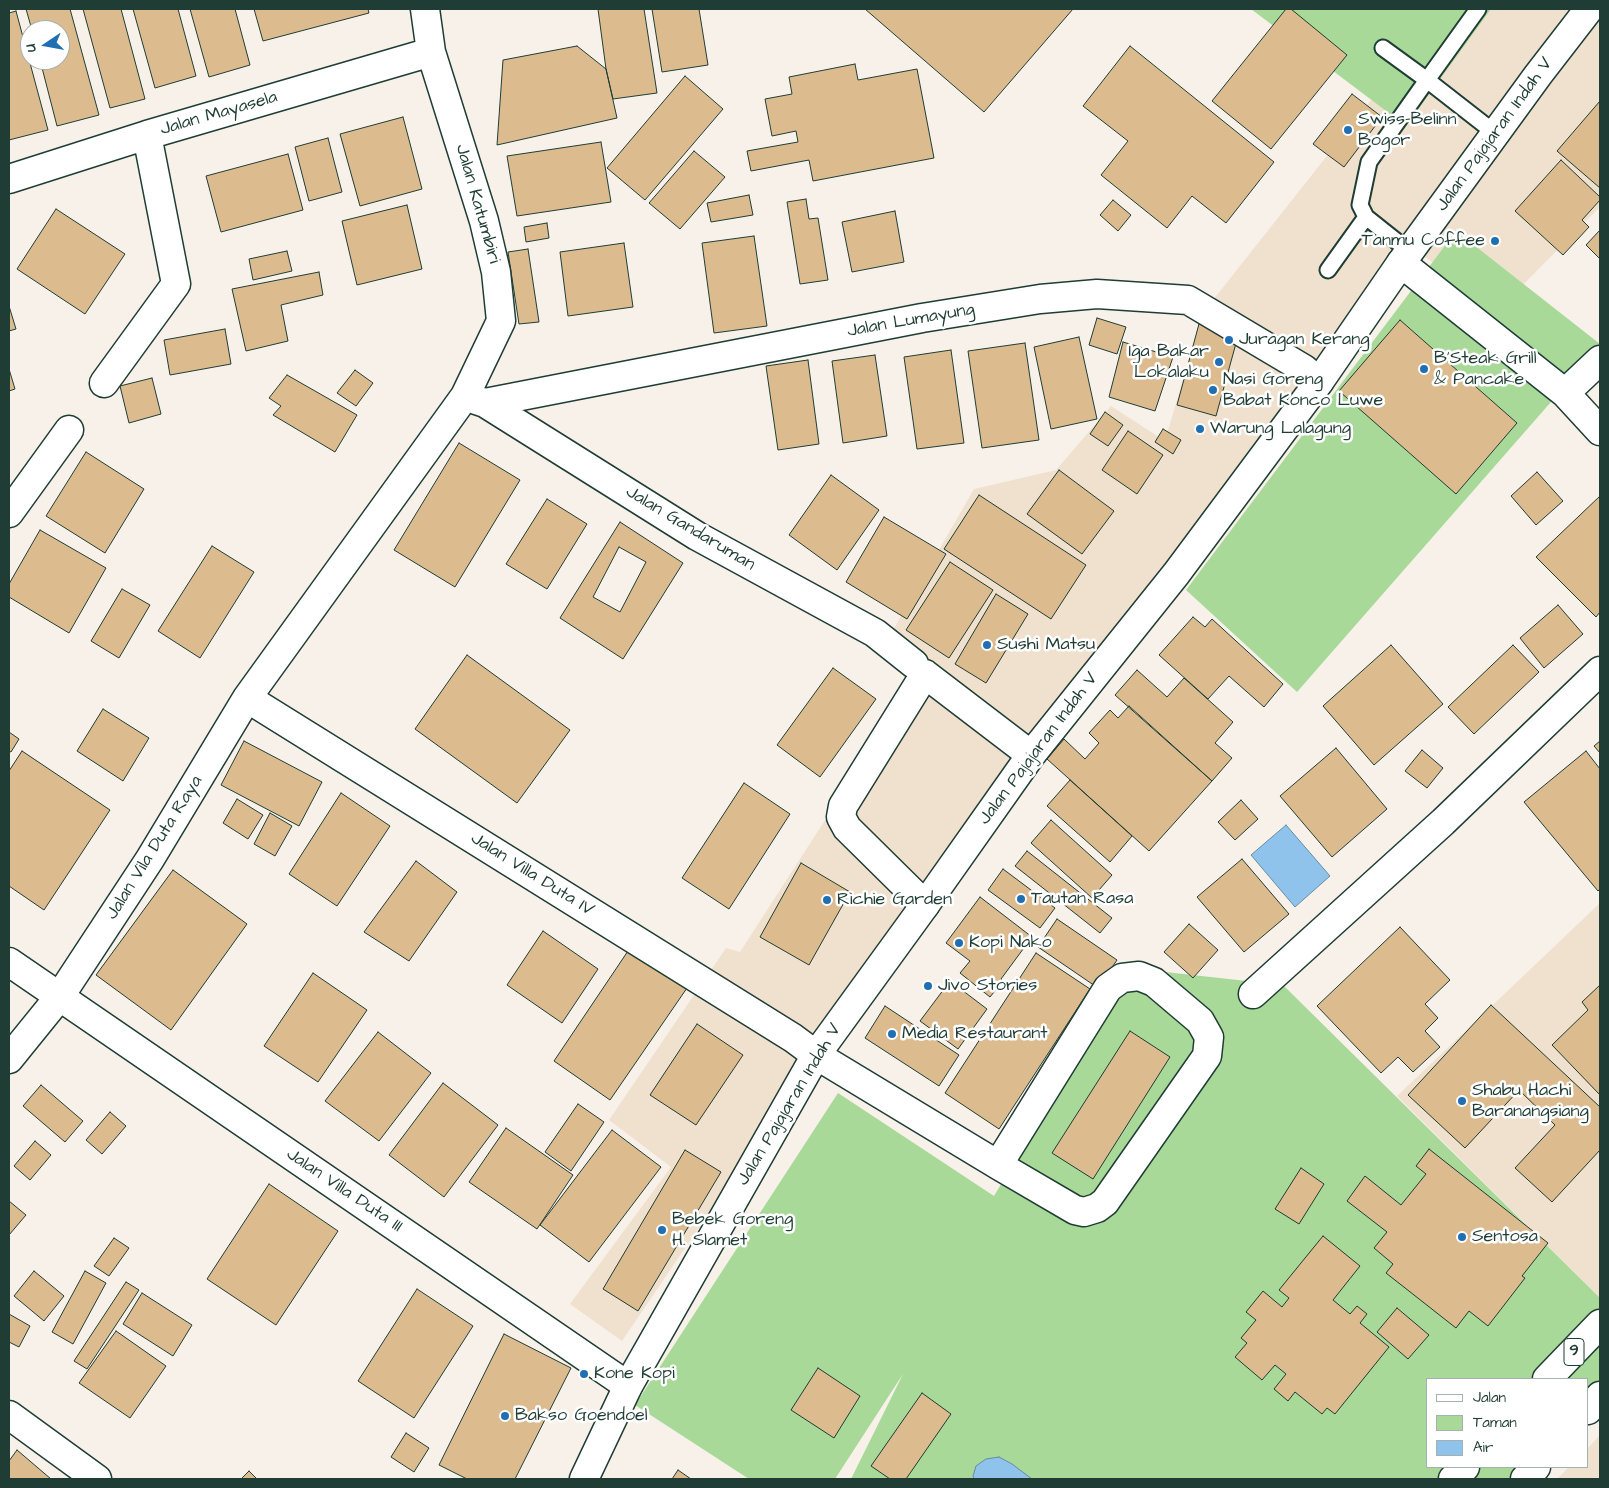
<!DOCTYPE html>
<html>
<head>
<meta charset="utf-8">
<style>
  body { margin:0 }
  #map { position:relative; width:1609px; height:1488px; overflow:hidden; background:#f8f1e9; font-family:"Architects Daughter",sans-serif }
  canvas { display:block }
  .frame { position:absolute; inset:0; border:10px solid #1f3d34; pointer-events:none }
  .legend { position:absolute; left:1426px; top:1378px; width:162px; height:90px; box-sizing:border-box; background:#fff; border:1px solid #a5b1ae; margin:0; padding:6px 9px; list-style:none; font-size:15px; color:#1f3d34 }
  .legend li { display:flex; align-items:center; gap:10px; height:25px }
  .legend b { width:25px; border:1px solid #a5b1ae }
  .north { position:absolute; left:20px; top:20px; width:50px; height:50px; box-sizing:border-box; background:#fff; border:1px solid #a5b1ae; border-radius:50%; rotate:258deg; font-size:14px; font-weight:700; line-height:20px; text-align:center; color:#1f3d34 }
  .north::after { content:''; display:block; margin:auto; width:18px; height:22px; background:#1f6fb2; clip-path:polygon(50% 0,100% 100%,50% 72%,0 100%) }
</style>
</head>
<body>
<div id="map">
<canvas width="1609" height="1488"></canvas>
<div class="frame"></div>
<ul class="legend">
<li><b style="height:6px;background:#fff"></b>Jalan</li>
<li><b style="height:14px;background:#a8d999"></b>Taman</li>
<li><b style="height:14px;background:#90c3ec"></b>Air</li>
</ul>
<div class="north">U</div>
</div>
<script>
const g = document.querySelector('canvas').getContext('2d');
g.lineJoin = 'round';
function fill(path, color) { g.fillStyle = color; g.fill(path, 'evenodd'); }
const toPath = rows => new Path2D(rows.map(r => 'M' + r).join(''));
function stroke(path, color, width, dash) { g.strokeStyle = color; g.lineWidth = width; g.lineCap = dash ? 'butt' : 'round'; g.setLineDash(dash || []); g.stroke(path); }
function label(font, color, halo, rows, align = 'center') {
  g.font = font + ' "Architects Daughter",sans-serif'; g.lineWidth = 5; g.setLineDash([]); g.textBaseline = 'middle'; g.strokeStyle = halo; g.fillStyle = color; for (const [text, x, y, turn = 0] of rows) {
    g.save(); g.translate(x, y); g.rotate((+turn || 0) * Math.PI / 180); g.textAlign = isNaN(turn) ? turn : align; if (halo) g.strokeText(text, 0, 0); g.fillText(text, 0, 0); g.restore();
  }
}
fill(toPath([
  [1443,9,1586,9,816,1055,622,1341,570,1304,671,1167,609,1120,726,948,740,952,929,659,893,630,974,489,1056,470,1111,406,1165,441,1202,314],
  [1600,11,1600,207,1500,308,1413,249],
  [1600,903,1600,1298,1397,1096],
  [1600,1435,1600,1479,1557,1479,1569,1467,1588,1467,1588,1448]
]), '#f0e1ce');
fill(toPath([
  [1251,9,1491,9,1406,126],
  [1456,231,1600,344,1600,346,1297,692,1186,590],
  [1129,968,1283,985,1600,1298,1600,1399,1588,1412,1588,1379,1428,1379,1428,1467,1537,1467,1526,1479,851,1479,903,1374,835,1479,749,1479,635,1405,838,1093,994,1196]
]), '#a8d999');
const water = toPath([
  [1286,825,1330,876,1295,907,1251,855,1286,825],
  [999,1457,1012,1464,1032,1479,974,1479,973,1476,976,1466,986,1459,999,1457]
]);
fill(water, '#90c3ec');
stroke(water, '#638da2', 1);
const building = toPath([
  [26,9,70,9,99,115,57,126,40,60,60,60,60,30,32,30,26,9],
  [83,9,121,9,145,99,110,108,83,9],
  [133,9,178,9,196,76,155,88,133,9],
  [190,9,235,9,250,65,209,77,190,9],
  [254,9,368,9,369,13,263,41,254,9],
  [598,9,644,9,657,93,613,99,606,69,598,9],
  [652,9,699,9,708,65,662,72,652,9],
  [865,9,1073,9,984,112,865,9],
  [1286,9,1291,9,1347,55,1271,149,1212,101,1286,9],
  [16,11,48,130,9,140,9,13,16,11],
  [577,46,606,69,617,118,497,145,503,60,577,46],
  [1130,46,1274,162,1226,223,1192,196,1167,228,1101,175,1128,141,1083,106,1130,46],
  [855,64,858,80,917,69,934,158,813,181,809,160,751,171,747,151,798,142,796,131,772,136,765,99,792,94,789,77,855,64],
  [685,76,723,109,645,200,607,168,685,76],
  [1352,94,1382,117,1344,167,1313,144,1352,94],
  [1600,101,1600,188,1557,151,1600,101],
  [403,117,422,189,360,206,340,134,403,117],
  [328,138,342,192,309,201,295,147,328,138],
  [601,142,611,202,517,216,507,156,601,142],
  [694,151,725,177,680,229,649,203,694,151],
  [288,154,303,210,221,232,206,176,288,154],
  [1561,160,1600,197,1600,200,1582,220,1589,227,1563,255,1515,211,1561,160],
  [749,195,753,215,711,222,707,203,749,195],
  [806,199,809,219,818,218,828,280,800,284,787,202,806,199],
  [1113,200,1131,215,1118,231,1100,215,1113,200],
  [407,205,422,269,357,285,342,221,407,205],
  [56,209,125,254,85,314,17,269,56,209],
  [895,211,904,262,852,272,842,222,895,211],
  [547,223,549,238,526,242,524,227,547,223],
  [1600,230,1600,259,1586,245,1600,230],
  [754,236,767,326,714,333,702,243,754,236],
  [624,243,633,307,568,316,560,252,624,243],
  [528,249,539,322,519,324,508,252,528,249],
  [287,251,292,271,253,280,249,259,287,251],
  [319,272,323,295,281,305,288,341,246,351,232,289,319,272],
  [9,306,16,329,9,331,9,306],
  [1097,318,1126,327,1117,354,1089,345,1097,318],
  [1400,320,1517,423,1456,494,1339,391,1400,320],
  [1199,324,1238,336,1216,416,1177,405,1199,324],
  [225,329,231,364,170,375,164,340,225,329],
  [1079,337,1097,419,1051,429,1034,347,1079,337],
  [1123,342,1173,357,1155,411,1109,397,1123,342],
  [1025,343,1039,440,982,448,968,351,1025,343],
  [951,350,964,443,917,449,904,357,951,350],
  [875,355,887,436,843,443,832,361,875,355],
  [808,360,819,444,778,450,766,366,808,360],
  [9,369,15,389,9,391,9,369],
  [355,370,373,383,356,406,337,393,355,370],
  [287,375,357,415,335,452,273,415,281,406,269,398,287,375],
  [152,378,161,414,129,423,120,386,152,378],
  [1105,412,1123,425,1108,446,1090,434,1105,412],
  [1163,429,1181,440,1173,454,1155,442,1163,429],
  [1128,431,1163,455,1137,494,1102,470,1128,431],
  [459,443,520,480,455,587,394,550,459,443],
  [86,452,144,489,105,553,46,516,86,452],
  [1059,470,1114,511,1082,554,1027,514,1059,470],
  [1537,472,1563,501,1536,525,1511,496,1537,472],
  [831,475,879,510,837,570,789,535,831,475],
  [979,495,1086,565,1051,619,944,549,979,495],
  [1600,496,1600,612,1596,617,1536,557,1600,496],
  [547,499,587,524,547,589,506,564,547,499],
  [884,517,946,554,907,619,846,582,884,517],
  [620,522,683,563,623,659,560,618,620,522],
  [40,530,106,568,69,633,9,597,9,584,40,530],
  [212,546,254,572,200,658,158,631,212,546],
  [619,547,646,562,620,612,593,597,619,547],
  [950,562,993,590,949,658,906,630,950,562],
  [122,589,150,605,119,658,91,641,122,589],
  [996,594,1028,614,986,683,955,664,996,594],
  [1558,605,1583,634,1544,668,1520,638,1558,605],
  [1193,617,1205,627,1212,619,1283,684,1264,707,1229,676,1208,699,1159,655,1193,617],
  [1391,645,1443,704,1374,765,1323,706,1391,645],
  [1513,645,1539,672,1474,734,1448,707,1513,645],
  [467,655,570,730,517,803,415,729,467,655],
  [833,668,876,699,820,777,777,745,833,668],
  [1137,670,1167,697,1184,678,1233,722,1215,743,1232,758,1212,781,1115,695,1137,670],
  [1129,706,1212,781,1149,851,1047,759,1064,739,1085,759,1099,743,1089,733,1110,710,1118,718,1129,706],
  [103,709,149,738,123,781,77,751,103,709],
  [9,732,19,739,11,752,9,751,9,732],
  [244,741,322,782,299,826,221,785,244,741],
  [1600,741,1600,753,1594,746,1600,741],
  [1336,748,1387,809,1332,857,1280,796,1336,748],
  [1422,750,1443,768,1427,788,1405,771,1422,750],
  [22,751,110,810,44,910,9,886,9,771,22,751],
  [1586,751,1600,769,1600,889,1598,891,1524,802,1586,751],
  [1070,780,1132,836,1110,862,1047,806,1070,780],
  [744,783,790,814,729,909,682,878,744,783],
  [341,793,390,826,337,906,289,874,341,793],
  [237,799,263,815,248,839,223,823,237,799],
  [1241,800,1258,819,1235,840,1218,822,1241,800],
  [270,813,292,826,275,856,254,844,270,813],
  [1051,820,1112,875,1092,898,1031,843,1051,820],
  [1027,851,1112,918,1100,933,1015,866,1027,851],
  [1242,859,1289,914,1244,952,1197,897,1242,859],
  [416,861,457,892,409,961,364,932,416,861],
  [801,863,850,892,809,965,760,937,801,863],
  [1003,869,1055,908,1040,928,988,890,1003,869],
  [173,870,247,924,171,1030,96,975,173,870],
  [980,897,1032,937,1001,979,1003,981,990,997,960,973,970,961,946,943,980,897],
  [1057,919,1117,960,1098,988,1038,947,1057,919],
  [1189,924,1218,950,1193,978,1164,952,1189,924],
  [1400,927,1450,980,1425,1004,1438,1018,1425,1031,1440,1047,1413,1072,1398,1057,1381,1073,1317,1006,1400,927],
  [543,931,598,969,562,1023,507,985,543,931],
  [630,948,687,988,610,1100,554,1061,630,948],
  [1036,953,1090,989,999,1129,945,1093,1036,953],
  [313,973,367,1010,318,1082,264,1046,313,973],
  [950,981,987,1009,958,1049,920,1021,950,981],
  [1600,985,1600,1095,1552,1045,1588,1010,1582,1002,1600,985],
  [1491,1005,1600,1107,1600,1150,1552,1202,1515,1168,1555,1125,1519,1090,1465,1148,1408,1095,1491,1005],
  [885,1006,959,1055,939,1086,865,1038,885,1006],
  [697,1024,743,1055,696,1125,650,1095,697,1024],
  [1130,1031,1170,1057,1093,1179,1052,1153,1130,1031],
  [378,1032,431,1073,379,1141,325,1101,378,1032],
  [443,1083,498,1125,444,1197,389,1155,443,1083],
  [41,1085,83,1121,65,1142,23,1106,41,1085],
  [578,1104,604,1122,571,1171,545,1152,578,1104],
  [110,1112,126,1126,102,1154,86,1140,110,1112],
  [506,1128,573,1175,537,1229,469,1182,506,1128],
  [612,1130,661,1167,589,1262,540,1225,612,1130],
  [35,1141,51,1155,30,1180,14,1166,35,1141],
  [1429,1149,1548,1243,1522,1276,1525,1278,1488,1326,1469,1311,1456,1328,1386,1273,1393,1264,1374,1248,1387,1232,1347,1201,1365,1176,1401,1205,1426,1174,1416,1166,1429,1149],
  [685,1150,721,1172,638,1311,603,1289,685,1150],
  [1301,1168,1324,1184,1299,1224,1275,1209,1301,1168],
  [269,1184,338,1231,276,1325,207,1279,269,1184],
  [9,1201,26,1215,9,1235,9,1201],
  [1323,1236,1360,1266,1333,1300,1350,1314,1357,1306,1367,1314,1360,1323,1389,1347,1335,1414,1327,1408,1322,1414,1295,1392,1288,1401,1274,1389,1286,1374,1275,1365,1262,1380,1235,1357,1247,1343,1241,1338,1256,1320,1246,1312,1263,1291,1282,1307,1289,1298,1279,1290,1323,1236],
  [114,1238,129,1248,109,1276,94,1266,114,1238],
  [34,1271,64,1296,44,1321,14,1296,34,1271],
  [85,1271,106,1283,73,1344,52,1332,85,1271],
  [126,1282,139,1290,87,1369,74,1361,126,1282],
  [417,1289,473,1326,414,1418,358,1381,417,1289],
  [142,1293,192,1325,173,1356,123,1324,142,1293],
  [1397,1308,1429,1335,1408,1359,1377,1332,1397,1308],
  [9,1314,30,1326,19,1347,9,1342,9,1314],
  [116,1331,166,1366,130,1418,79,1383,116,1331],
  [504,1334,571,1368,515,1479,467,1479,439,1465,504,1334],
  [818,1368,860,1396,834,1438,791,1410,818,1368],
  [922,1393,951,1414,906,1479,890,1479,871,1466,922,1393],
  [406,1433,429,1448,414,1472,391,1457,406,1433],
  [17,1450,51,1479,9,1479,9,1461,17,1450],
  [678,1470,691,1479,672,1479,678,1470],
  [249,1471,257,1479,241,1479,249,1471]
]);
fill(building, '#dcbb8f');
stroke(building, '#1f3d34', 1);
const service = toPath([
  [1478,9,1427,80,1495,133],
  [1383,48,1427,80,1369,162,1360,205,1366,217,1410,252],
  [1328,270,1366,217]
]);
const minor = toPath([
  [9,179,147,135,431,52],
  [1401,263,1565,393,1600,431],
  [104,383,176,284,147,135],
  [1565,393,1600,360],
  [476,400,485,403,697,536,875,633,914,664],
  [485,403,922,318,1040,299,1097,294,1188,300,1304,369,1319,382],
  [9,513,69,430],
  [247,698,793,1038,816,1055,998,1165,1075,1210,1084,1212,1097,1208,1105,1202,1207,1056,1209,1037,1200,1021,1154,982,1139,976,1122,978,1108,988,998,1165],
  [925,905,847,828,841,817,843,806,925,674,1031,755],
  [9,962,628,1386],
  [1253,994,1443,822,1600,671],
  [9,1059,60,996,150,859,247,698,465,396,501,321,496,272,484,221,431,52,425,9],
  [9,1415,97,1479]
]);
const tertiary = toPath([
  [584,1479,628,1386,816,1055,925,905,1031,755,1176,574,1319,382,1401,263,1538,75,1589,9]
]);
const trunk = toPath([
  [1547,1379,1600,1324],
  [1588,1410,1600,1396],
  [1453,1479,1465,1467],
  [1525,1479,1536,1467]
]);
stroke(service, '#1f3d34', 19);
stroke(minor, '#1f3d34', 31);
stroke(tertiary, '#1f3d34', 31);
stroke(trunk, '#1f3d34', 31);
stroke(service, '#fff', 15);
stroke(minor, '#fff', 28);
stroke(tertiary, '#fff', 28);
stroke(trunk, '#fff', 28);
for (const [x, y, r, color] of [
  [1348,130,5,"#1f6fb2"],
  [1495,241,5,"#1f6fb2"],
  [1229,340,5,"#1f6fb2"],
  [1219,362,5,"#1f6fb2"],
  [1424,369,5,"#1f6fb2"],
  [1213,390,5,"#1f6fb2"],
  [1200,429,5,"#1f6fb2"],
  [987,645,5,"#1f6fb2"],
  [1021,899,5,"#1f6fb2"],
  [827,900,5,"#1f6fb2"],
  [959,943,5,"#1f6fb2"],
  [928,986,5,"#1f6fb2"],
  [892,1034,5,"#1f6fb2"],
  [1462,1101,5,"#1f6fb2"],
  [662,1230,5,"#1f6fb2"],
  [1462,1237,5,"#1f6fb2"],
  [584,1374,5,"#1f6fb2"],
  [505,1416,5,"#1f6fb2"]
]) { const dot = new Path2D(); dot.arc(x, y, r, 0, 2 * Math.PI); g.fillStyle = color; g.fill(dot); stroke(dot, '#fff', 2); }
for (const [x, y, w] of [
  [1574,1352,20]
]) { const box = new Path2D(); box.roundRect(x - w / 2, y - 13.5, w, 27, 4); g.fillStyle = '#fff'; g.fill(box); stroke(box, '#1f3d34', 1); }
label('bold 16px', '#1f3d34', null, [
  ["9",1574,1352]
]);
label('18px', '#1f3d34', '#fff', [
  ["Jalan Mayasela",219,114,-16],
  ["Jalan Pajajaran Indah V",1495,135,-54],
  ["Jalan Katumbiri",477,204,74],
  ["Jalan Lumayung",911,321,-10],
  ["Jalan Gandaruman",690,529,31],
  ["Jalan Pajajaran Indah V",1039,749,-53],
  ["Jalan Vila Duta Raya",155,848,-58],
  ["Jalan Villa Duta IV",532,875,32],
  ["Jalan Pajajaran Indah V",790,1105,-59],
  ["Jalan Villa Duta III",344,1191,34]
]);
label('18px', '#1f3d34', '#fff', [
  ["Swiss-Belinn",1358,120],
  ["Bogor",1358,141],
  ["Tanmu Coffee",1485,241,"right"],
  ["Juragan Kerang",1239,340],
  ["Iga Bakar",1209,352,"right"],
  ["Lokalaku",1209,373,"right"],
  ["B'Steak Grill",1434,359],
  ["& Pancake",1434,380],
  ["Nasi Goreng",1223,380],
  ["Babat Konco Luwe",1223,401],
  ["Warung Lalagung",1210,429],
  ["Sushi Matsu",997,645],
  ["Tautan Rasa",1031,899],
  ["Richie Garden",837,900],
  ["Kopi Nako",969,943],
  ["Jivo Stories",938,986],
  ["Media Restaurant",902,1034],
  ["Shabu Hachi",1472,1091],
  ["Baranangsiang",1472,1112],
  ["Bebek Goreng",672,1220],
  ["H. Slamet",672,1241],
  ["Sentosa",1472,1237],
  ["Kone Kopi",594,1374],
  ["Bakso Goendoel",515,1416]
], 'left');
</script>
</body>
</html>
